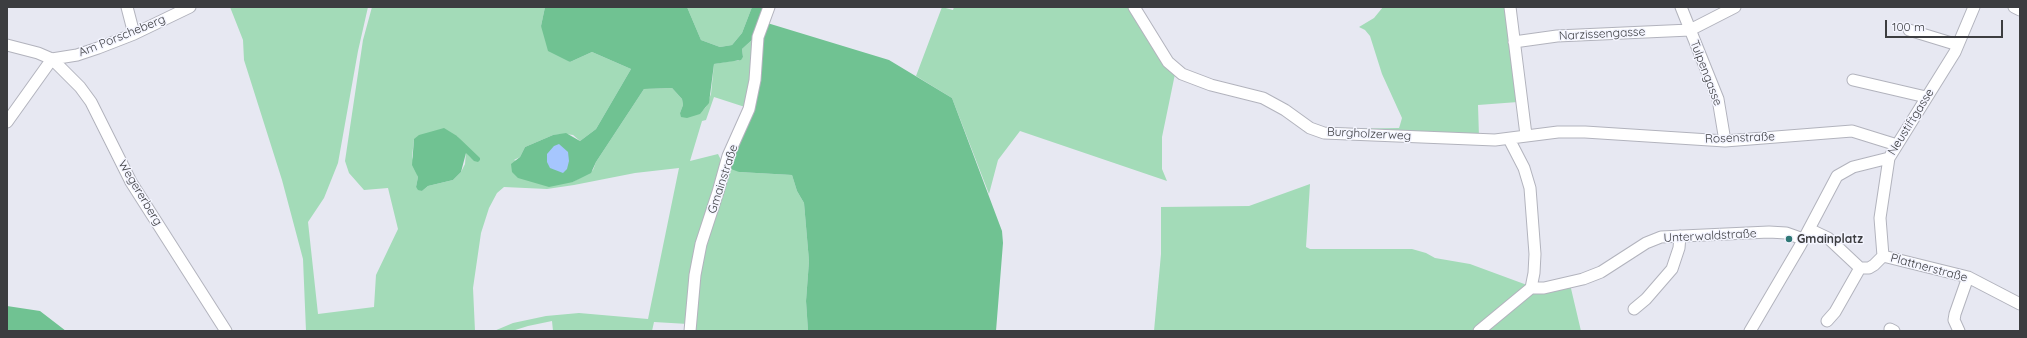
<!DOCTYPE html>
<html>
<head>
<meta charset="utf-8">
<style>
  body { margin:0 }
  #map { position:relative; width:2027px; height:338px; overflow:hidden; background:#e7e8f2; font-family:Quicksand,sans-serif }
  canvas { display:block }
  .frame { position:absolute; inset:0; border:8px solid #3c3d40; pointer-events:none }
  .scale { position:absolute; left:1885px; top:20px; width:118px; height:18px; box-sizing:border-box; border:2px solid #3c3d40; border-top:0; padding-left:5px; font-size:12px; line-height:14px; white-space:nowrap; color:#3c3d40; -webkit-text-stroke:3px #f4f5ff; paint-order:stroke }
</style>
</head>
<body>
<div id="map">
<canvas width="2027" height="338"></canvas>
<div class="frame"></div>
<div class="scale">100 m</div>
</div>
<script>
const g = document.querySelector('canvas').getContext('2d');
g.lineJoin = 'round';
function fill(path, color) { g.fillStyle = color; g.fill(path, 'evenodd'); }
const toPath = rows => new Path2D(rows.map(r => 'M' + r).join(''));
function stroke(path, color, width, dash) { g.strokeStyle = color; g.lineWidth = width; g.lineCap = dash ? 'butt' : 'round'; g.setLineDash(dash || []); g.stroke(path); }
function label(font, color, halo, rows, align = 'center') {
  g.font = font + ' Quicksand,sans-serif'; g.lineWidth = 3; g.setLineDash([]); g.textBaseline = 'middle'; g.strokeStyle = halo; g.fillStyle = color; for (const [text, x, y, turn = 0] of rows) {
    g.save(); g.translate(x, y); g.rotate((+turn || 0) * Math.PI / 180); g.textAlign = isNaN(turn) ? turn : align; if (halo) g.strokeText(text, 0, 0); g.fillText(text, 0, 0); g.restore();
  }
}
fill(toPath([
  [230,7,368,7,358,51,338,163,324,198,308,222,318,314,374,307,376,275,398,229,388,188,364,190,349,173,345,161,363,40,372,7,545,7,541,26,570,62,592,52,631,69,596,129,580,141,573,135,566,134,553,135,525,147,520,157,514,160,573,182,593,170,596,162,644,89,672,88,682,99,683,105,680,113,703,110,706,107,711,94,714,64,731,61,738,61,743,57,742,49,753,39,748,108,714,97,706,120,702,121,690,161,718,154,723,164,688,324,654,322,652,331,553,331,552,321,528,326,512,331,494,331,513,323,546,316,579,313,648,319,679,168,635,173,574,185,547,189,504,187,497,193,489,208,481,233,473,288,475,331,306,331,303,259,282,180,244,60,243,40],
  [457,136,462,142,471,158,466,152,465,164,461,172,453,180,428,186,422,191,416,187,418,177,412,157,414,139],
  [687,7,752,7,742,33,732,45,720,47,701,40],
  [942,7,953,10,954,7,1130,7,1175,74,1162,137,1162,169,1167,181,1020,131,998,160,989,194,952,98,916,76],
  [1383,7,1506,7,1518,102,1478,105,1479,137,1342,129,1399,128,1400,125,1402,118,1382,74,1370,36,1365,30,1359,27,1374,18],
  [732,154,739,172,792,175,797,191,804,203,809,261,806,301,808,331,693,331,702,256],
  [1310,184,1306,247,1310,249,1412,249,1426,253,1435,258,1470,264,1527,285,1569,280,1581,331,1154,331,1161,254,1161,207,1249,206]
]), '#a3dbb8');
fill(toPath([
  [545,7,687,7,701,40,720,47,732,45,742,33,752,7,766,7,753,39,742,49,743,57,741,60,714,64,709,103,700,114,687,118,681,117,680,113,683,105,682,99,672,88,644,89,596,162,591,173,573,182,549,187,518,178,512,172,511,164,520,157,525,147,553,135,566,133,580,141,596,129,631,69,592,52,570,62,548,51,541,26],
  [764,22,889,60,952,98,1002,231,1003,243,996,331,808,331,806,301,809,261,804,203,797,191,792,175,739,172,731,169,730,167],
  [444,128,457,136,480,158,480,160,478,162,474,161,466,153,461,172,453,180,428,186,422,191,418,190,416,187,418,177,412,165,414,139,419,135],
  [7,306,40,311,66,331,7,331]
]), '#70c292');
fill(toPath([
  [559,144,568,152,569,161,567,169,563,173,550,168,547,162,547,154,554,146]
]), '#a6c6fe');
const minor = toPath([
  [127,7,134,34],
  [1134,7,1168,62,1182,74,1211,85,1263,98,1285,110,1310,128,1324,133,1495,140,1558,132,1585,132,1725,141,1852,131,1897,145],
  [1510,7,1526,135],
  [1681,7,1718,99,1725,141],
  [2014,7,2020,10],
  [1909,30,1958,45],
  [1514,42,1557,36,1690,30,1735,7],
  [7,45,38,53,52,59,80,87,91,102,131,182,226,331],
  [1853,80,1926,97],
  [7,122,52,59,77,55,98,48,134,34,190,7],
  [1509,139,1524,168,1530,188,1535,254,1534,273,1531,288],
  [1809,229,1828,238,1860,268,1869,268,1874,265,1883,256],
  [1883,256,1880,218,1889,158,1955,52,1974,7],
  [1883,256,1968,277,2020,304],
  [1531,288,1544,288,1583,279,1601,272,1646,243,1661,237,1769,232,1786,233,1803,239],
  [1634,309,1646,299,1672,269,1679,248,1680,236],
  [1827,321,1835,312,1860,268],
  [1890,329,1894,331],
  [690,331,695,275,701,244,718,192,728,156,749,109,755,80,758,37,769,7],
  [1479,331,1531,288],
  [1750,331,1800,246,1837,176,1853,167,1889,158],
  [1959,331,1954,320,1955,314,1968,277]
]);
stroke(minor, '#b2b3bd', 13);
stroke(minor, '#fff', 11);
for (const [x, y, r, color] of [
  [1789,239,4,"#2f7876"]
]) { const dot = new Path2D(); dot.arc(x, y, r, 0, 2 * Math.PI); g.fillStyle = color; g.fill(dot); stroke(dot, '#f4f5ff', 1.5); }
label('12px', '#3c3d40', '#f4f5ff', [
  ["Narzissengasse",1602,34,-3],
  ["Am Porscheberg",122,36,-22],
  ["Tulpengasse",1706,73,69],
  ["Neustiftgasse",1911,122,-58],
  ["Burgholzerweg",1369,134,3],
  ["Rosenstraße",1740,138,-2],
  ["Gmainstraße",723,179,-72],
  ["Wegererberg",140,193,59],
  ["Unterwaldstraße",1710,236,-3],
  ["Plattnerstraße",1929,268,15]
]);
label('bold 12px', '#3c3d40', '#f4f5ff', [
  ["Gmainplatz",1797,239]
], 'left');
</script>
</body>
</html>
